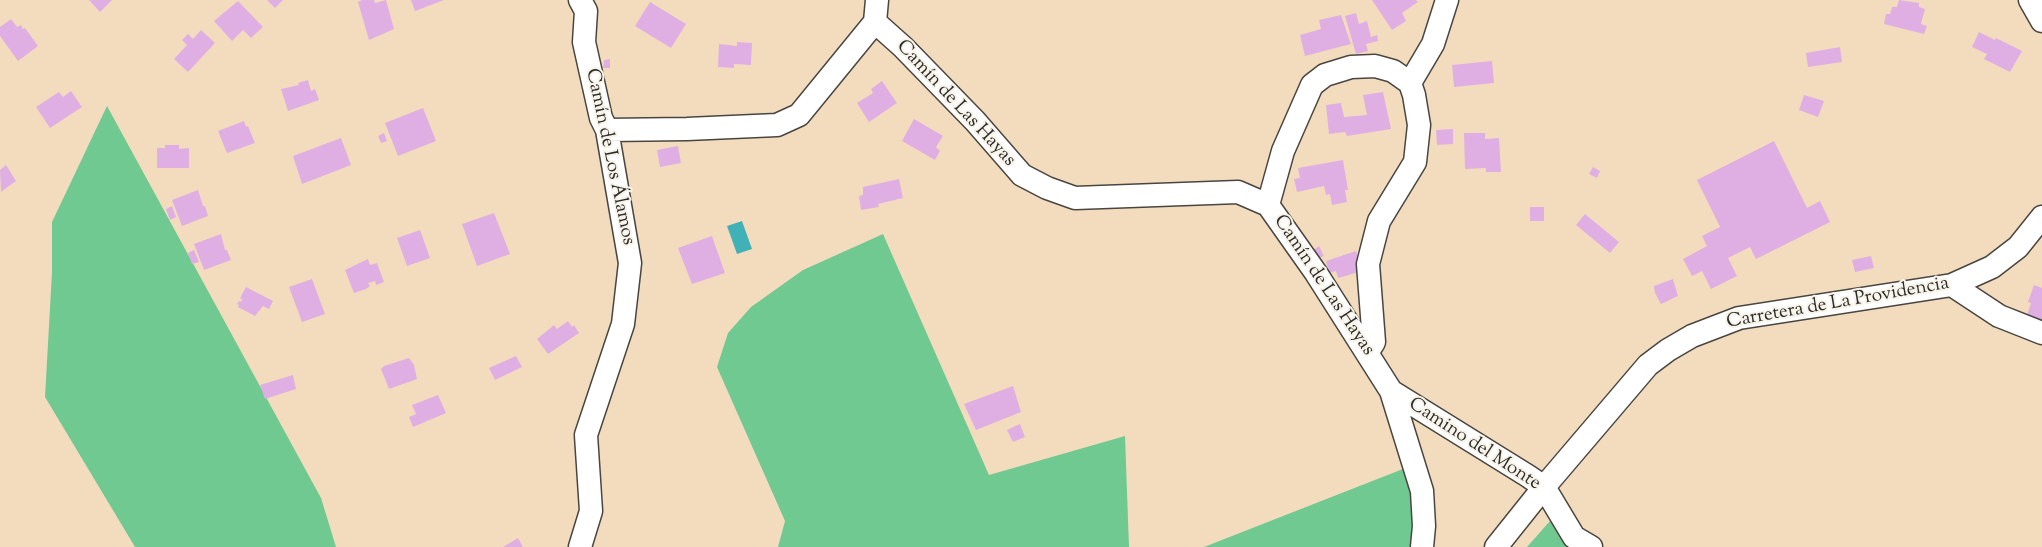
<!DOCTYPE html>
<html>
<head>
<meta charset="utf-8">
<style>
  body { margin:0 }
  canvas { display:block; background:#f3dcbd }
</style>
</head>
<body>
<canvas width="2042" height="547"></canvas>
<script>
const g = document.querySelector('canvas').getContext('2d');
g.lineJoin = 'round';
function fill(path, color) { g.fillStyle = color; g.fill(path, 'evenodd'); }
const toPath = rows => new Path2D(rows.map(r => 'M' + r).join(''));
function stroke(path, color, width, dash) { g.strokeStyle = color; g.lineWidth = width; g.lineCap = dash ? 'butt' : 'round'; g.setLineDash(dash || []); g.stroke(path); }
function label(font, color, halo, rows, align = 'center') {
  g.font = font + ' "Sorts Mill Goudy",serif'; g.lineWidth = 4; g.setLineDash([]); g.textBaseline = 'middle'; g.strokeStyle = halo; g.fillStyle = color; for (const [text, x, y, turn = 0] of rows) {
    g.save(); g.translate(x, y); g.rotate((+turn || 0) * Math.PI / 180); g.textAlign = isNaN(turn) ? turn : align; if (halo) g.strokeText(text, 0, 0); g.fillText(text, 0, 0); g.restore();
  }
}
fill(toPath([
  [107,106,321,498,336,547,135,547,45,397,52,272,52,222],
  [883,234,989,475,1125,436,1129,547,778,547,785,521,717,367,728,333,751,307,803,270],
  [1408,467,1415,523,1412,547,1204,547],
  [1550,521,1569,547,1527,547]
]), '#70c990');
fill(toPath([
  [742,221,752,249,737,254,727,226]
]), '#41b1b8');
fill(toPath([
  [89,0,112,0,100,12],
  [267,0,283,0,275,8],
  [362,0,374,0,375,3,386,0,394,29,369,40,358,2],
  [411,0,444,0,415,11],
  [1372,0,1416,0,1418,2,1402,13,1406,21,1392,30],
  [1899,0,1919,3,1919,7,1925,9,1921,24,1927,26,1924,34,1884,24,1886,14,1890,14,1892,7,1897,7],
  [238,1,263,27,251,38,243,30,232,41,214,21],
  [650,2,686,24,671,48,635,26],
  [1356,13,1359,24,1367,21,1371,37,1377,35,1378,41,1366,44,1368,51,1356,54,1345,16],
  [1341,15,1351,44,1305,56,1300,35,1321,29,1319,20],
  [11,19,17,27,21,25,23,29,25,28,38,46,18,61,0,36,0,27],
  [201,30,215,43,188,72,174,59,187,45,182,40,188,34,193,39],
  [1979,32,1995,40,1996,38,2022,51,2010,72,1984,59,1987,54,1972,47],
  [737,42,752,43,751,65,734,64,734,68,718,67,719,44,737,46],
  [1840,47,1842,62,1808,67,1806,53],
  [610,59,610,68,603,68,604,60],
  [1492,61,1494,83,1454,87,1452,65],
  [308,80,311,91,315,89,319,100,288,111,281,89,299,85,298,83],
  [882,81,897,103,869,122,857,103,873,93,871,89],
  [71,91,82,107,50,128,36,107,59,92,63,97],
  [1383,92,1391,129,1347,136,1345,132,1329,134,1326,105,1341,103,1344,117,1367,115,1363,95],
  [1804,95,1824,101,1818,117,1799,110],
  [423,108,436,141,398,156,385,123],
  [914,119,943,136,936,147,940,151,935,160,902,141],
  [244,121,246,127,248,126,255,143,227,153,218,131],
  [1453,129,1453,144,1437,145,1436,130],
  [384,133,387,141,381,143,378,136],
  [1464,133,1485,133,1485,139,1499,138,1501,172,1486,172,1486,168,1465,169],
  [341,138,351,165,302,184,293,156],
  [1774,141,1807,208,1820,201,1830,222,1756,259,1750,247,1728,258,1737,276,1711,289,1702,271,1692,276,1683,259,1707,246,1702,236,1720,227,1697,180],
  [165,145,179,145,179,149,189,148,189,168,157,168,157,148,165,148],
  [678,146,681,163,660,167,657,150],
  [1343,160,1348,190,1345,190,1347,202,1332,205,1330,194,1326,195,1324,186,1297,192,1294,179,1300,178,1298,168],
  [6,165,16,181,1,192,0,170],
  [1593,167,1600,171,1597,178,1589,174],
  [899,179,903,198,878,204,879,207,861,210,859,196,863,195,863,187],
  [198,190,203,206,205,206,208,216,182,226,172,200],
  [172,206,176,217,170,220,166,209],
  [1530,207,1544,207,1544,221,1530,221],
  [494,213,510,254,477,266,462,224],
  [1585,214,1619,242,1610,253,1576,225],
  [420,230,430,258,407,266,397,238],
  [221,234,225,250,227,250,231,260,204,270,194,244],
  [712,236,725,273,692,284,678,248],
  [1319,246,1324,256,1317,259,1312,251],
  [194,250,199,262,192,264,188,253],
  [1356,251,1362,271,1338,278,1336,271,1329,273,1326,261],
  [1871,256,1874,268,1855,272,1852,260],
  [368,259,370,265,377,263,384,282,376,285,375,281,368,283,370,286,366,289,354,293,345,270],
  [312,279,325,314,302,322,289,287],
  [1673,279,1678,296,1661,304,1655,293,1654,286],
  [2034,285,2042,288,2042,323,2037,321,2038,318,2027,315,2031,303,2028,302],
  [246,287,273,301,269,309,263,306,255,316,238,307,239,305,237,304,239,301,241,302,242,299,240,298],
  [568,321,572,327,574,325,579,333,548,354,537,339,554,325,557,329],
  [516,356,522,367,495,380,489,368],
  [409,358,414,365,417,379,389,389,381,369,384,366],
  [293,375,296,389,265,399,260,385],
  [1013,386,1021,412,976,430,964,404],
  [438,395,446,413,413,427,409,417,416,414,412,405],
  [1020,424,1025,437,1013,442,1007,430],
  [518,538,523,547,503,547]
]), '#dfafe3');
const minor = toPath([
  [580,0,586,11,584,42,601,118,607,130,630,263,623,324,586,435,591,511,580,547],
  [877,0,875,22,903,47,975,121,1022,175,1047,188,1075,198,1238,192,1268,205,1316,273,1391,391,1422,491,1424,526,1422,547],
  [2030,0,2042,21],
  [607,130,687,129,777,125,799,115,875,22],
  [1268,205,1283,151,1312,85,1325,75,1351,67,1375,66,1393,71,1410,83],
  [1952,285,1999,316,2042,333],
  [1367,353,1374,342,1368,264,1379,221,1415,162,1419,125,1414,95,1410,83,1433,44,1447,0],
  [1391,391,1528,476,1544,487,1574,537,1591,547],
  [1496,547,1544,487,1648,365,1668,350,1692,336,1739,318,1952,285,1992,267,2018,247,2042,217]
]);
stroke(minor, '#494641', 25);
stroke(minor, '#fff', 22);
label('19px', '#2b2b2b', '#f7f3e8', [
  ["Camín de Las Hayas",955,104,47],
  ["Camín de Los Álamos",609,157,78],
  ["Camín de Las Hayas",1323,286,56],
  ["Carretera de La Providencia",1838,304,-10],
  ["Camino del Monte",1474,445,33]
]);
</script>
</body>
</html>
